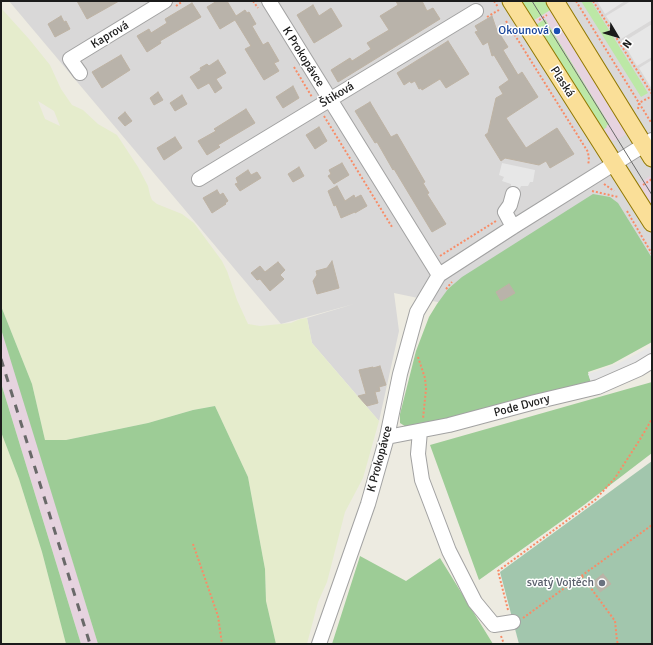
<!DOCTYPE html>
<html>
<head>
<meta charset="utf-8">
<style>
  body { margin:0 }
  #map { position:relative; width:653px; height:645px; overflow:hidden; background:#edebe1; font-family:Signika,sans-serif }
  canvas { display:block }
  .frame { position:absolute; inset:0; border:2px solid #1b1b1b; pointer-events:none }
  .north { position:absolute; left:597px; top:16px; width:40px; height:40px; -webkit-text-stroke:3px #fff; paint-order:stroke; rotate:128deg; font-size:11px; font-weight:700; line-height:16px; text-align:center; color:#1b1b1b }
  .north::after { content:''; display:block; margin:auto; width:14px; height:18px; background:#1b1b1b; clip-path:polygon(50% 0,100% 100%,50% 72%,0 100%) }
</style>
</head>
<body>
<div id="map">
<canvas width="653" height="645"></canvas>
<div class="frame"></div>
<div class="north">N</div>
</div>
<script>
const g = document.querySelector('canvas').getContext('2d');
g.lineJoin = 'round';
function fill(path, color) { g.fillStyle = color; g.fill(path, 'evenodd'); }
const toPath = rows => new Path2D(rows.map(r => 'M' + r).join(''));
function stroke(path, color, width, dash) { g.strokeStyle = color; g.lineWidth = width; g.lineCap = dash ? 'butt' : 'round'; g.setLineDash(dash || []); g.stroke(path); }
function label(font, color, halo, rows, align = 'center') {
  g.font = font + ' Signika,sans-serif'; g.lineWidth = 3; g.setLineDash([]); g.textBaseline = 'middle'; g.strokeStyle = halo; g.fillStyle = color; for (const [text, x, y, turn = 0] of rows) {
    g.save(); g.translate(x, y); g.rotate((+turn || 0) * Math.PI / 180); g.textAlign = isNaN(turn) ? turn : align; if (halo) g.strokeText(text, 0, 0); g.fillText(text, 0, 0); g.restore();
  }
}
fill(toPath([
  [9,1,652,1,652,269,447,304,394,293,399,331,379,421,312,343,307,318,354,304,281,324]
]), '#d9d8d8');
fill(toPath([
  [547,1,627,131,625,135,615,141,610,140,577,89,534,26,526,3],
  [650,176,652,179,652,206,638,184],
  [1,329,10,354,98,644,81,644,1,383]
]), '#e6d3df');
fill(toPath([
  [1,8,29,39,50,65,61,89,72,105,83,110,98,124,117,135,138,167,148,186,150,195,152,200,157,204,182,214,194,223,222,261,227,271,237,300,248,324,260,326,291,323,300,319,307,318,312,343,379,421,363,478,345,512,327,582,318,602,307,644,276,644,266,601,265,569,248,477,215,406,193,410,148,423,66,440,45,440,32,384,1,306],
  [38,101,54,111,60,126,45,119],
  [1,432,19,479,42,552,66,644,1,644]
]), '#e5eccc');
fill(toPath([
  [519,1,548,1,552,9,531,22],
  [581,1,591,1,648,93,641,97],
  [545,19,609,124,606,126,607,127,603,130,534,26]
]), '#bce8a6');
fill(toPath([
  [593,194,610,197,618,203,652,258,652,342,612,364,588,372,591,383,408,428,400,423,400,414,416,351,429,317,437,304,448,289,462,277],
  [1,306,32,384,45,440,66,440,148,423,193,410,215,406,248,477,265,569,266,601,276,644,98,644,1,329],
  [652,382,652,453,584,505,479,580,430,445],
  [1,383,46,530,81,644,66,644,42,552,19,479,1,432],
  [360,556,406,581,440,558,493,644,332,644]
]), '#9dcc96');
fill(toPath([
  [652,461,652,644,519,644,500,572]
]), '#a2c6ad');
fill(toPath([
  [597,1,625,1,605,14],
  [631,1,652,1,652,20,621,39,606,16],
  [652,24,652,57,637,66,623,42],
  [652,60,652,89,639,68],
  [502,163,535,170,533,182,530,182,528,186,521,186,518,192,510,196,511,184,502,181,504,177,499,175],
  [652,346,652,355,621,372,591,382,588,374,617,364]
]), '#e7e7e7');
const building = toPath([
  [77,1,119,1,87,19,77,1],
  [217,1,227,1,236,16,245,10,247,13,249,12,256,24,252,26,263,45,268,42,279,61,274,63,279,71,264,80,245,49,251,46,235,20,220,29,207,7,217,1],
  [396,1,422,1,427,11,433,8,440,19,338,82,331,70,350,58,352,61,371,49,367,43,389,30,380,16,398,5,396,1],
  [192,3,201,17,160,41,161,43,147,52,137,36,149,29,151,33,167,23,165,19,192,3],
  [313,5,319,16,331,8,342,26,314,43,297,15,313,5],
  [61,16,64,22,66,21,70,29,55,37,48,24,61,16],
  [492,16,496,28,508,47,503,50,518,75,522,72,538,97,506,118,526,148,557,128,574,154,550,168,546,161,539,165,505,158,501,161,485,135,488,133,496,98,503,94,499,87,509,80,494,55,492,56,488,42,483,45,475,32,478,31,475,26,492,16],
  [448,41,469,74,446,88,440,79,422,90,421,88,419,89,415,81,411,83,410,81,404,85,397,73,448,41],
  [121,55,130,70,102,88,92,72,121,55],
  [218,60,226,73,216,79,222,88,215,93,209,83,198,89,190,77,201,70,200,68,207,64,209,66,218,60],
  [293,86,299,98,283,108,276,97,293,86],
  [158,92,163,100,154,105,150,98,158,92],
  [182,95,187,104,175,111,170,103,182,95],
  [370,102,391,137,397,134,425,182,423,183,429,193,427,194,446,224,432,232,394,169,393,170,377,142,375,143,355,111,370,102],
  [246,109,255,123,218,145,220,147,207,155,198,141,216,131,214,129,246,109],
  [125,112,132,121,125,126,118,118,125,112],
  [319,127,327,141,315,149,306,135,319,127],
  [175,137,182,148,164,160,157,148,175,137],
  [342,163,349,175,334,184,328,176,331,174,329,170,342,163],
  [299,167,304,176,293,182,288,174,299,167],
  [248,170,251,175,257,172,261,178,240,191,235,184,238,183,236,178,248,170],
  [337,186,345,201,354,195,355,198,361,195,367,206,355,213,355,212,341,218,336,205,334,206,328,191,337,186],
  [217,190,220,195,223,193,228,201,225,203,226,204,212,213,203,198,217,190],
  [332,261,339,288,317,294,313,281,317,275,316,271,327,268,332,261],
  [278,262,285,270,280,275,284,279,270,291,260,279,257,280,251,273,260,266,265,272,278,262],
  [509,284,515,293,501,301,496,292,509,284],
  [380,366,386,385,379,387,380,391,375,392,378,403,367,406,358,396,366,394,359,370,373,367,373,368,380,366],
  [603,574,611,584,600,592,593,582,603,574]
]);
fill(building, '#b9b3aa');
stroke(building, '#beb3a4', 1);
const minor = toPath([
  [269,1,439,275],
  [80,73,70,59,165,1],
  [199,179,476,11],
  [513,194,510,205,505,212,513,227],
  [420,431,418,454,422,480,449,551,475,602,494,625,513,622],
  [387,437,449,425,535,402,598,387,639,369,652,361],
  [319,644,368,504,387,437,400,374,417,312,439,275,513,227,652,140]
]);
const major = toPath([
  [511,1,652,223],
  [555,1,652,158]
]);
stroke(minor, '#a2a2a2', 16);
stroke(major, '#917802', 19);
stroke(toPath([
  [253,1,258,8],
  [494,1,498,7],
  [576,1,652,124],
  [593,1,652,94],
  [176,6,183,1],
  [487,17,499,10],
  [539,20,547,15],
  [506,21,588,152,589,160,588,165],
  [294,67,312,97],
  [638,109,639,103,652,96],
  [324,116,392,227],
  [604,184,614,191],
  [643,185,652,179],
  [592,191,618,197],
  [627,211,652,254],
  [440,256,496,221],
  [446,289,452,282],
  [418,357,425,378,426,389,423,419],
  [193,544,218,616,222,644],
  [582,576,615,621,617,641,618,644],
  [508,610,498,571,595,500,615,478,639,441,652,419],
  [523,618,652,525],
  [501,636,504,644]
]), '#f88c67', 2, [2, 2]);
stroke(minor, '#fff', 14);
stroke(major, '#fadf98', 17);
stroke(toPath([
  [532,1,652,195]
]), '#696969', 1);
stroke(toPath([
  [1,359,90,644]
]), '#696969', 3, [8, 8]);
for (const [x, y, r, color] of [
  [557,31,4,"#1a4fb4"],
  [602,583,4,"#6b7280"]
]) { const dot = new Path2D(); dot.arc(x, y, r, 0, 2 * Math.PI); g.fillStyle = color; g.fill(dot); stroke(dot, '#fff', 1.5); }
label('12px', '#164399', '#fff', [
  ["Okounová",549,31]
], 'right');
label('12px', '#1b1b1b', '#fff', [
  ["Kaprová",110,35,-31],
  ["K Prokopávce",303,57,58],
  ["Plaská",562,82,57],
  ["Štiková",337,95,-31],
  ["Pode Dvory",522,406,-15],
  ["K Prokopávce",380,459,-75]
]);
label('12px', '#5b616d', '#fff', [
  ["svatý Vojtěch",594,583]
], 'right');
</script>
</body>
</html>
